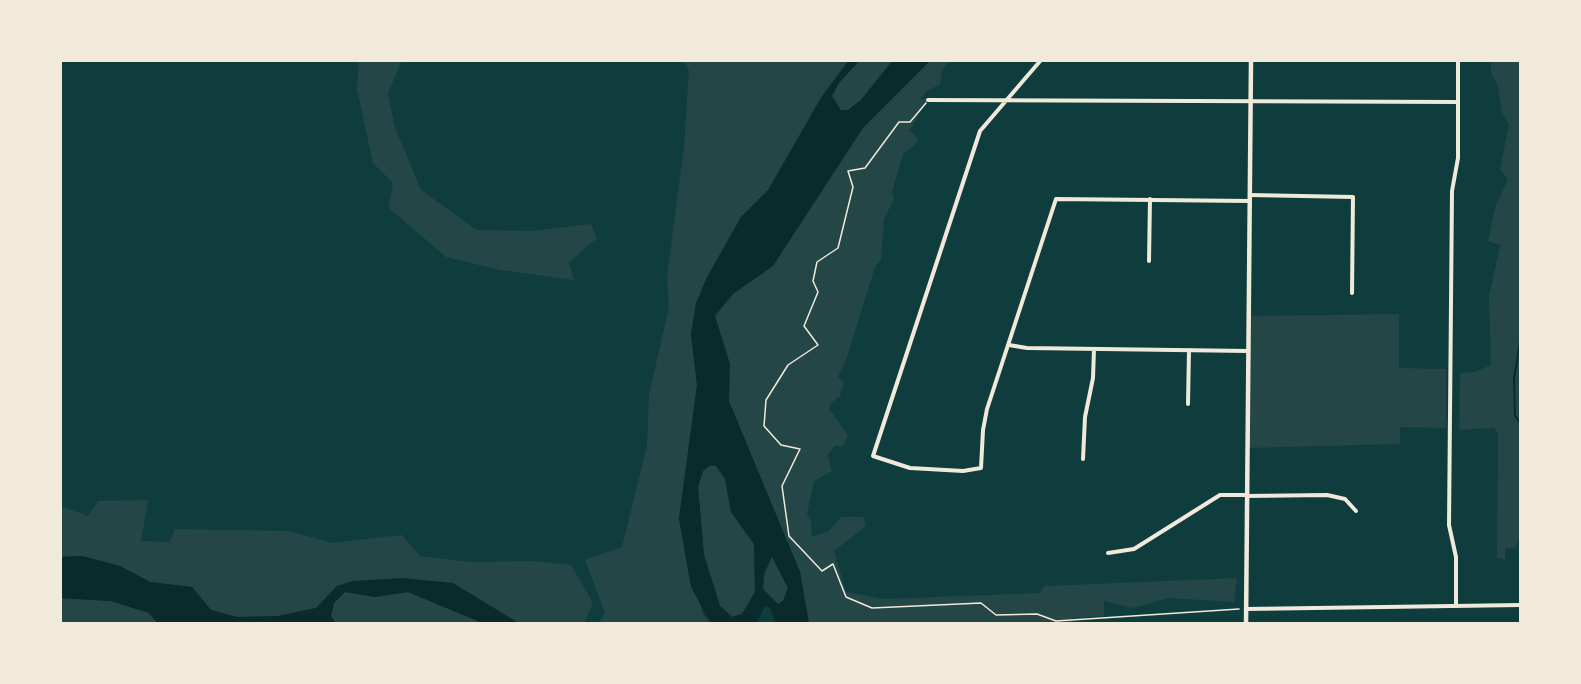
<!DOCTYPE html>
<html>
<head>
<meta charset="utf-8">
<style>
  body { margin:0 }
  #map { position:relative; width:1581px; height:684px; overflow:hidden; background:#0f3d3e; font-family:"Nunito Sans",sans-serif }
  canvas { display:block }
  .frame { position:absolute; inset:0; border:62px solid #f1e9da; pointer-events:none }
</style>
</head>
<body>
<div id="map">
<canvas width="1581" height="684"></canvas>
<div class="frame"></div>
</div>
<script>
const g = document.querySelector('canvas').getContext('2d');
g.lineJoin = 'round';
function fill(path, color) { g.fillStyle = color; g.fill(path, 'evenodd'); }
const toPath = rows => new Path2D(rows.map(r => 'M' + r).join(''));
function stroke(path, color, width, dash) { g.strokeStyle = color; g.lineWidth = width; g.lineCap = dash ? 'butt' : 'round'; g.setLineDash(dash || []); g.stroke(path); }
fill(toPath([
  [359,60,402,60,388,93,395,128,421,190,477,230,532,231,591,224,597,238,569,262,574,280,500,270,446,257,389,208,393,183,373,163,357,89],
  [683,60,893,60,861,100,848,110,812,117,768,190,741,217,691,334,697,384,679,519,703,614,711,624,598,624,605,613,585,560,622,547,647,446,649,395,669,307,667,277,684,147,689,71],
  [931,60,950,60,942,70,940,85,928,90,920,99,928,100,909,131,915,135,918,142,903,154,892,192,894,199,884,219,881,260,875,267,846,360,838,377,844,382,840,396,831,403,829,409,848,435,843,446,834,446,828,456,832,471,814,481,807,514,811,520,812,537,829,531,841,517,863,517,866,526,834,551,846,592,884,599,1040,593,1044,586,1237,578,1234,602,1168,598,1133,608,1104,601,1104,616,1072,618,1071,624,809,624,800,572,788,542,780,540,723,415,711,327,716,306,887,97],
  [1521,60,1521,536,1515,548,1505,548,1505,559,1497,558,1498,434,1494,428,1459,430,1460,373,1475,372,1491,365,1489,297,1500,245,1488,241,1496,205,1508,180,1500,169,1509,124,1502,112,1498,86,1491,73,1491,62],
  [1399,314,1399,368,1446,369,1446,428,1400,427,1400,444,1248,448,1249,316],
  [709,466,716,466,725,479,731,512,754,544,755,592,742,614,732,617,720,606,704,555,698,487,703,471],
  [148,500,141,541,169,542,175,529,289,531,332,543,402,535,420,556,471,562,534,561,571,565,593,603,584,624,520,624,453,583,337,586,316,608,278,616,237,617,211,610,192,587,150,582,120,566,82,556,60,557,60,506,88,516,98,501],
  [772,556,788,588,783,601,778,604,763,589,764,574],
  [345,592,375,597,408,592,485,624,351,624,335,622,331,616,334,603],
  [60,598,111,601,149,613,158,624,60,624]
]), '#244646');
fill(toPath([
  [849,60,860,60,839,83,832,96,841,110,848,110,861,100,893,60,931,60,863,128,773,266,733,294,715,316,730,364,729,401,800,572,809,624,776,624,770,608,765,606,756,624,711,624,691,587,679,519,697,385,691,334,696,303,707,277,741,217,768,190,822,96],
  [709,466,716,466,725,479,731,512,754,544,755,592,742,614,732,617,720,606,704,555,698,487,703,471],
  [772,557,788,588,783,601,778,604,763,589,764,574],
  [82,556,120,566,150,582,192,587,211,610,237,617,278,616,316,608,337,586,353,581,402,578,453,583,520,624,485,624,408,592,375,597,345,592,334,603,331,616,335,622,351,624,158,624,149,613,111,601,60,598,60,557]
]), '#0a2a2b');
stroke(toPath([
  [1521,336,1514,379,1515,416,1521,424]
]), '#0a2a2b', 2);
stroke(toPath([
  [926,103,910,122,899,122,865,168,848,171,853,187,838,248,817,262,813,281,818,292,804,326,818,345,788,365,766,400,764,426,781,445,800,449,782,486,789,536,822,571,833,564,846,597,872,608,981,603,996,615,1037,614,1056,621,1239,609]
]), '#f1e9da', 1.5);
stroke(toPath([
  [1041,60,980,131,873,456,910,468,963,471,981,468,983,430,987,409,1056,199,1250,201],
  [928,100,1458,102],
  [1250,195,1353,197,1352,293],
  [1149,261,1150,199],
  [1009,345,1027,348,1248,351],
  [1188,404,1189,350],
  [1083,459,1085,417,1093,378,1094,349],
  [1247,496,1327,495,1345,499,1356,511],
  [1108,553,1134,549,1220,495,1247,495],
  [1456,606,1456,557,1449,525,1452,191,1458,158,1458,60],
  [1246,609,1521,605]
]), '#f1e9da', 4);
stroke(toPath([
  [1246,624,1251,60]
]), '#f1e9da', 4.5);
</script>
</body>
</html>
